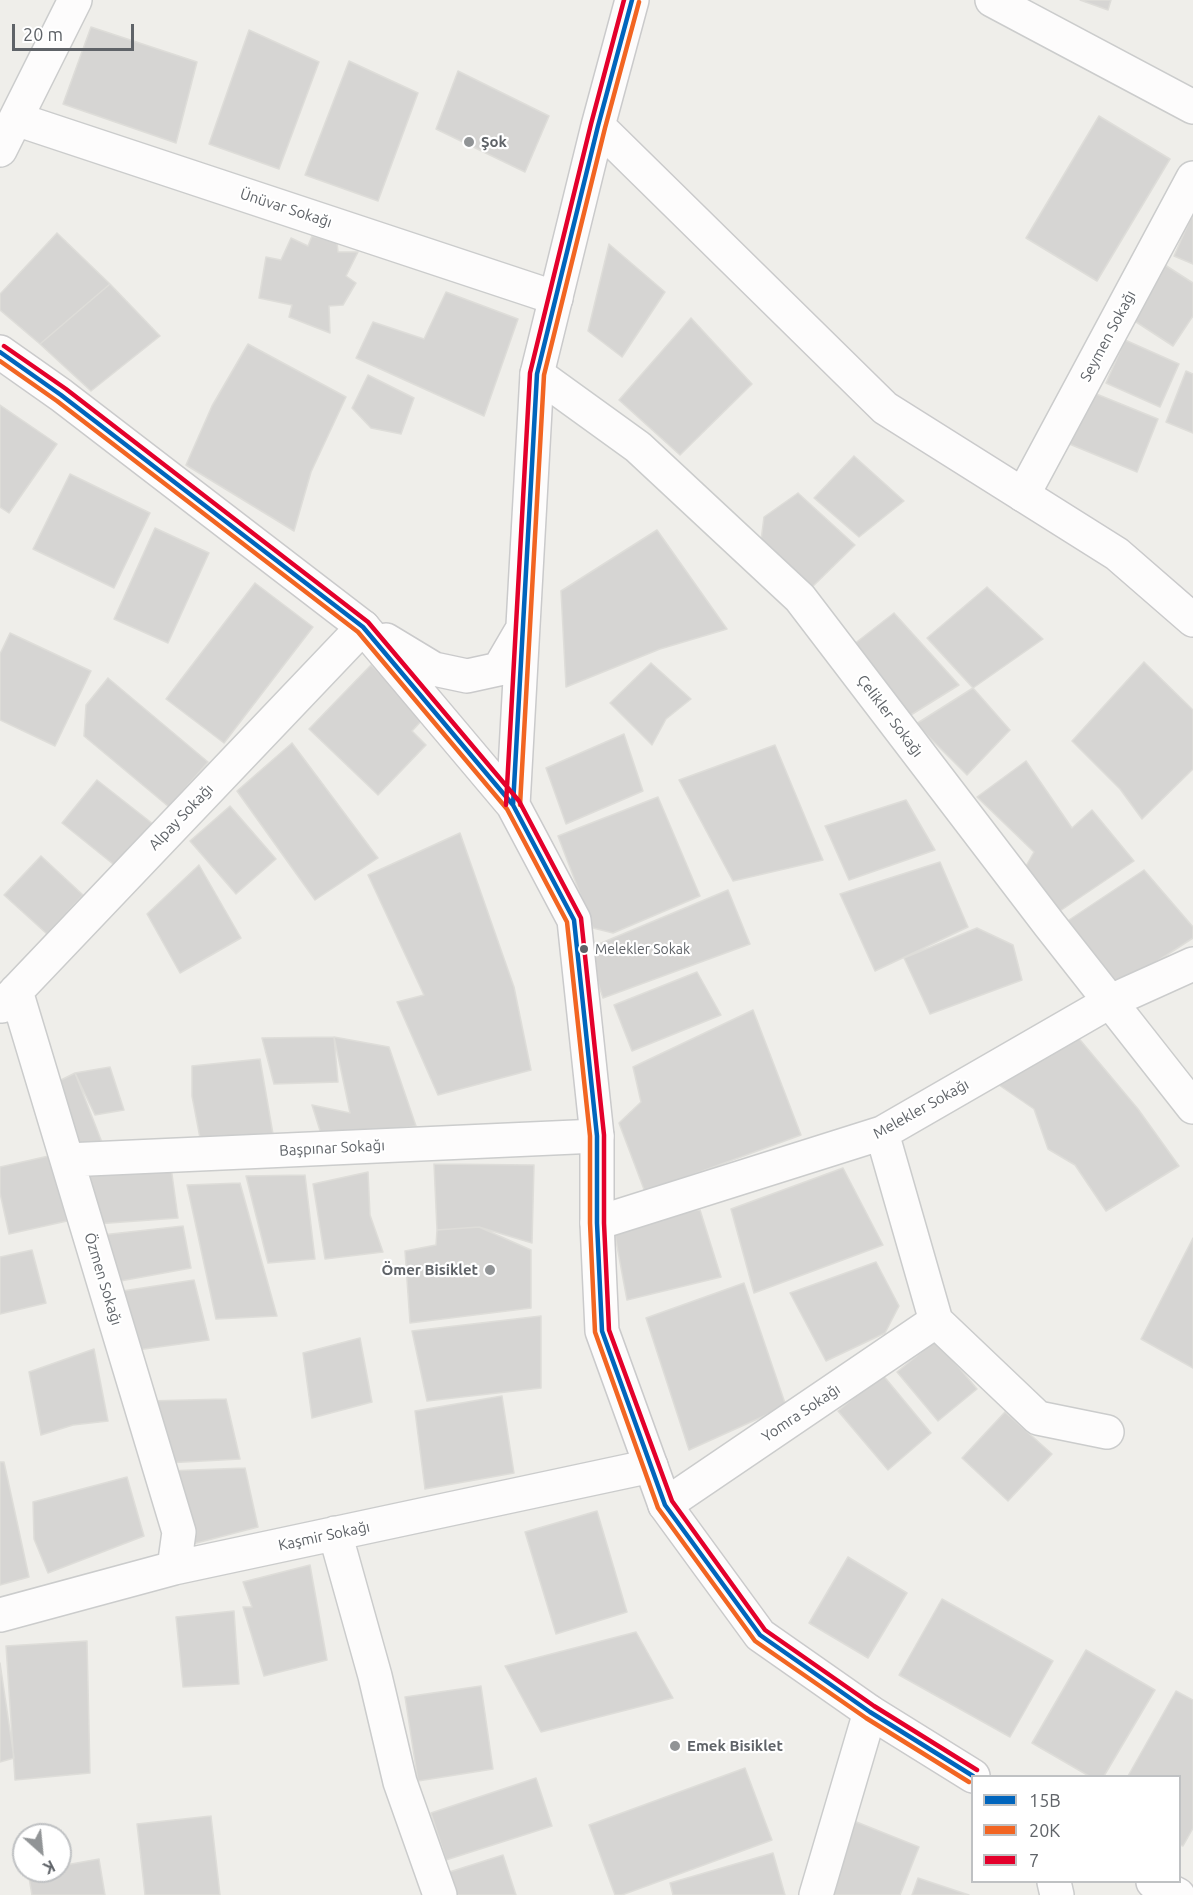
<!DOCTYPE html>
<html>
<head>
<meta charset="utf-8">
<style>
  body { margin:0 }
  #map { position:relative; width:1193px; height:1895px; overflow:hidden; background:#efeeea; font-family:Ubuntu,sans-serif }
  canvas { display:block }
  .legend { position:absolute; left:971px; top:1775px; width:210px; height:108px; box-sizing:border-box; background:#fff; border:2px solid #bfc1c3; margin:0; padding:8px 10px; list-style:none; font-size:18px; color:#5f6368 }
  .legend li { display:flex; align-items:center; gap:12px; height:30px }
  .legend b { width:30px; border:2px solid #bfc1c3 }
  .north { position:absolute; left:12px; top:1823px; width:60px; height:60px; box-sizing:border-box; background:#fff; border:2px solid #bfc1c3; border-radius:50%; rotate:153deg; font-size:16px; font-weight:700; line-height:24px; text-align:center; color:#5f6368 }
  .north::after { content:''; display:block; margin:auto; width:21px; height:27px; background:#919496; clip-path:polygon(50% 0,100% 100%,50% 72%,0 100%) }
  .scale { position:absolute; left:12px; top:24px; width:122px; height:27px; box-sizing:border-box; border:3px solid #5f6368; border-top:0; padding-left:8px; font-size:18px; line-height:21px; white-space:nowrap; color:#5f6368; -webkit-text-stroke:4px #fff; paint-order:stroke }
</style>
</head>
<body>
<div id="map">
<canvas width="1193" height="1895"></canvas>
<ul class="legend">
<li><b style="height:8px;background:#0065bd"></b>15B</li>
<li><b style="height:8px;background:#f26522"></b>20K</li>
<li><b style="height:8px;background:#e4002b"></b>7</li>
</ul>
<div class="north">K</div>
<div class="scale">20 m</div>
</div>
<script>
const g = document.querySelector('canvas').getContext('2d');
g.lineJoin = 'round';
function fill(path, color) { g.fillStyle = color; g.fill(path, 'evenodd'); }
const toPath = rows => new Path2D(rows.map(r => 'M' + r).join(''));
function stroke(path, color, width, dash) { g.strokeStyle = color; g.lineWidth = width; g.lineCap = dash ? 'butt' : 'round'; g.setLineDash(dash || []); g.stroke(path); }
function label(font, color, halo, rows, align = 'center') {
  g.font = font + ' Ubuntu,sans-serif'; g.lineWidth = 4.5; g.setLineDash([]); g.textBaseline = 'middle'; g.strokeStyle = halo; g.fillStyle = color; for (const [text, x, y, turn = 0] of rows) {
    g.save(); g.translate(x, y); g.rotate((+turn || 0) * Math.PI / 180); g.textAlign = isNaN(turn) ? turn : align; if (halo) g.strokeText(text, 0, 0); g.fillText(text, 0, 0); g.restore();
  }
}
const building = toPath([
  [1080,0,1111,0,1108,10,1080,0],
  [91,27,197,62,176,143,63,104,91,27],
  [249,30,319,62,279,169,209,144,249,30],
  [349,61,418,93,378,201,305,175,349,61],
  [458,71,549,116,525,172,436,129,458,71],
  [1099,116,1170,159,1097,281,1026,238,1099,116],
  [1193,213,1193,264,1174,256,1193,213],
  [57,233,110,284,40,344,0,310,0,294,57,233],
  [312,236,337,242,338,252,358,252,346,276,356,283,343,305,329,306,330,333,289,317,292,305,259,298,266,257,281,260,291,238,308,246,312,236],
  [609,244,665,292,622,357,588,331,609,244],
  [1165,265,1193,283,1193,316,1173,346,1130,318,1165,265],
  [110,284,160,336,91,391,40,344,110,284],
  [446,292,518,319,484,416,356,358,373,322,424,339,446,292],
  [691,318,752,384,680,455,619,400,691,318],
  [1125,340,1179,364,1160,407,1106,383,1125,340],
  [248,344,346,397,311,472,294,531,186,465,212,406,248,344],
  [1186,371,1193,374,1193,433,1166,422,1186,371],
  [368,375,414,398,401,434,371,428,352,408,368,375],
  [1089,391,1158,419,1137,472,1067,443,1089,391],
  [0,405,57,444,9,513,0,507,0,405],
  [854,456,904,501,859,537,814,498,854,456],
  [70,474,150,513,114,588,33,549,70,474],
  [798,493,855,545,806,593,760,548,764,517,798,493],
  [155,528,209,553,168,643,114,619,155,528],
  [657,530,727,629,660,649,566,687,561,591,657,530],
  [255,583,313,627,224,743,166,699,255,583],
  [987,587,1043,639,973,688,927,638,987,587],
  [894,613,959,685,906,718,849,648,894,613],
  [10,633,91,671,55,746,0,720,0,654,10,633],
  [1144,662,1193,710,1193,769,1142,819,1120,789,1072,741,1144,662],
  [651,663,691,699,666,719,652,745,610,703,651,663],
  [371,665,425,717,412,731,426,745,378,795,309,729,371,665],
  [108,678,208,762,169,807,84,736,86,705,108,678],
  [973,688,1010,730,967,775,916,724,973,688],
  [624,734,643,791,566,824,546,768,624,734],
  [292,743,378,858,315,900,237,791,292,743],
  [775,745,823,860,733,881,679,780,775,745],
  [1026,761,1072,828,1092,810,1134,861,1054,915,1022,873,1034,852,977,797,1026,761],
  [97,780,153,824,118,868,62,823,97,780],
  [658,797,700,896,613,933,593,928,558,836,658,797],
  [906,800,935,850,849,880,825,826,906,800],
  [230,806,276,859,236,894,190,841,230,806],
  [460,833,514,987,531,1070,438,1095,397,1002,424,995,368,875,460,833],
  [41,856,83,895,47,934,4,895,41,856],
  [940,862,968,927,875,971,840,894,940,862],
  [199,865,241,938,180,973,147,914,199,865],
  [1144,870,1193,927,1193,938,1119,986,1066,922,1144,870],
  [728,890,750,944,603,998,587,949,728,890],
  [977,928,1013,945,1022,980,930,1014,904,958,977,928],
  [697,972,721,1015,632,1051,614,1005,697,972],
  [753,1010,801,1135,645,1192,619,1123,641,1102,633,1067,753,1010],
  [1076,1035,1138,1109,1179,1166,1106,1211,1075,1165,1048,1149,1034,1109,996,1083,1076,1035],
  [334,1037,338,1082,274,1084,262,1038,334,1037],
  [334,1037,389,1047,416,1126,322,1137,312,1105,350,1113,334,1037],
  [260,1059,273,1134,201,1143,192,1096,192,1066,260,1059],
  [110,1067,124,1110,95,1115,75,1073,110,1067],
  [75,1073,103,1145,72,1148,55,1083,75,1073],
  [53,1155,67,1221,9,1234,0,1193,0,1167,53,1155],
  [434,1164,534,1165,532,1243,479,1227,437,1230,434,1164],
  [171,1167,178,1218,96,1224,82,1176,171,1167],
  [843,1168,883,1245,754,1293,731,1209,843,1168],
  [368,1172,370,1215,383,1252,325,1259,313,1184,368,1172],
  [305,1175,315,1259,268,1263,246,1176,305,1175],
  [240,1183,277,1316,216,1319,187,1185,240,1183],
  [700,1210,721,1277,627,1300,612,1219,700,1210],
  [183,1226,191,1268,115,1282,102,1235,183,1226],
  [479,1227,531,1250,531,1308,410,1323,405,1251,436,1245,437,1230,479,1227],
  [1193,1238,1193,1368,1141,1339,1193,1238],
  [32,1250,46,1303,0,1314,0,1257,32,1250],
  [876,1262,899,1306,885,1333,826,1361,790,1293,876,1262],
  [194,1280,209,1340,137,1350,116,1292,194,1280],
  [744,1283,786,1406,689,1450,646,1318,744,1283],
  [541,1316,541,1388,427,1401,412,1331,541,1316],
  [360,1338,372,1402,312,1418,303,1353,360,1338],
  [936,1340,977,1389,938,1421,897,1372,936,1340],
  [94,1349,108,1421,73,1425,41,1435,29,1372,94,1349],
  [882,1374,931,1433,888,1470,838,1411,882,1374],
  [502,1396,514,1473,425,1489,415,1411,502,1396],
  [226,1399,240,1459,166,1463,147,1401,226,1399],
  [1005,1412,1052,1454,1008,1501,962,1458,1005,1412],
  [0,1462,4,1462,29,1577,0,1585,0,1462],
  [245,1468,258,1527,185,1546,167,1471,245,1468],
  [127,1477,144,1536,48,1573,34,1539,33,1502,127,1477],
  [597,1511,627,1612,556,1634,525,1532,597,1511],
  [848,1557,907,1593,868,1658,809,1623,848,1557],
  [310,1565,327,1660,264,1676,243,1607,252,1607,243,1582,310,1565],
  [942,1599,1053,1661,1010,1737,899,1675,942,1599],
  [234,1611,239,1684,183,1687,176,1617,234,1611],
  [636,1632,673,1698,541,1732,505,1666,636,1632],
  [87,1641,90,1773,15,1780,6,1646,87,1641],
  [1086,1650,1155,1690,1104,1776,1089,1776,1032,1743,1086,1650],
  [0,1663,14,1758,0,1762,0,1663],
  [481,1686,493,1769,418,1781,405,1697,481,1686],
  [1176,1691,1193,1700,1193,1828,1183,1846,1180,1845,1180,1776,1128,1776,1176,1691],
  [745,1768,772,1840,622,1895,615,1895,589,1825,745,1768],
  [536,1778,552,1826,446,1860,431,1813,536,1778],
  [211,1816,220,1895,145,1895,137,1824,211,1816],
  [854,1821,919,1847,900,1895,824,1895,854,1821],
  [773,1853,785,1895,673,1895,670,1883,773,1853],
  [503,1855,516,1895,447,1895,440,1875,503,1855],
  [99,1859,105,1895,32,1895,28,1872,60,1871,60,1866,99,1859],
  [918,1878,969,1895,912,1895,918,1878]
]);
fill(building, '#d6d5d3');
stroke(building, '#deddd9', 1.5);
const street = toPath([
  [992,0,1193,107],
  [16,119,556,298],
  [0,150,75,0],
  [537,374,638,447,800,598,1049,924,1193,1107],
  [1023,495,1193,178],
  [16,991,179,1532,174,1568],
  [2,1006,363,627],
  [67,1160,597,1136],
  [597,1223,882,1133,1111,1001,1193,964],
  [936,1321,1038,1418,1107,1432],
  [665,1505,936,1321,882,1133],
  [335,1533,375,1676,400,1782,440,1895],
  [0,1615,174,1568,651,1466],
  [1054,1882,1057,1895],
  [816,1895,870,1712]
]);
const secondary = toPath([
  [598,126,885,408,1117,554,1193,620],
  [0,352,61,395,363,627,513,805,574,920,597,1136,597,1223,602,1331,665,1505,760,1635,870,1712,973,1776],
  [386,640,434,669,467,676,499,669,520,633],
  [513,805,537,374,598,126,632,0],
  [1153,1882,1178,1895]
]);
stroke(street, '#cbcccc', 36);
stroke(secondary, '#cacacb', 36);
stroke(street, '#fdfcfc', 33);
stroke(secondary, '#fdfcfc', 33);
stroke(toPath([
  [0,352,61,395,363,627,513,805,574,920,597,1136,597,1223,602,1331,665,1505,760,1635,870,1712,973,1776],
  [513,805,537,374,598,126,632,0]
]), '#0065bd', 4.5);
stroke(toPath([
  [0,361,57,401,358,632,507,809,567,922,590,1136,590,1223,595,1332,658,1508,755,1641,866,1718,969,1782],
  [520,805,544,375,605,128,639,2]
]), '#f26522', 4.5);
stroke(toPath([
  [4,346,66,389,368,622,519,801,581,918,604,1135,604,1223,609,1330,672,1501,765,1630,874,1706,977,1770],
  [506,805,530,373,591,124,624,0]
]), '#e4002b', 4.5);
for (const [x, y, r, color] of [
  [469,142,6,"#919496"],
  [584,949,5,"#5f6368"],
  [490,1270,6,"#919496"],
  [675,1746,6,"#919496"]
]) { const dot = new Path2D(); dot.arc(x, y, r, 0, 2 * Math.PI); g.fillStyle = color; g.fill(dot); stroke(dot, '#fff', 2); }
label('14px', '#5f6368', '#fff', [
  ["Melekler Sokak",595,949]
], 'left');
label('bold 15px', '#5f6368', '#fff', [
  ["Şok",481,142],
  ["Ömer Bisiklet",478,1270,"right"],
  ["Emek Bisiklet",687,1746]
], 'left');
label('15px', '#5f6368', '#fff', [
  ["Ünüvar Sokağı",286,208,18],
  ["Seymen Sokağı",1108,336,-62],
  ["Çelikler Sokağı",890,716,53],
  ["Alpay Sokağı",181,817,-46],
  ["Melekler Sokağı",921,1109,-29],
  ["Başpınar Sokağı",332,1148,-3],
  ["Özmen Sokağı",103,1279,73],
  ["Yomra Sokağı",801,1413,-34],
  ["Kaşmir Sokağı",324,1536,-12]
]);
</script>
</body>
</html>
